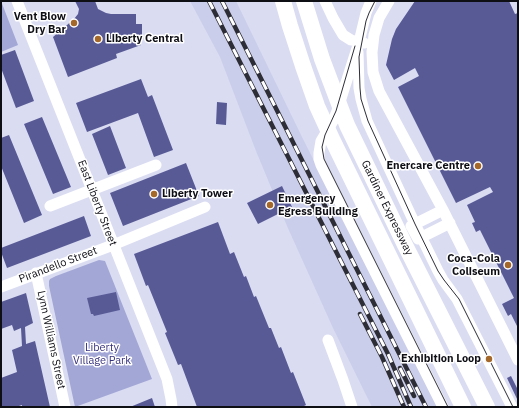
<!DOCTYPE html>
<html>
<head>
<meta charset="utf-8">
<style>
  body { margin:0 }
  #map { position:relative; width:519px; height:408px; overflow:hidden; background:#dadcf2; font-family:"IBM Plex Sans",sans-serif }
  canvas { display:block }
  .frame { position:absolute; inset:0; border:2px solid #0e0e15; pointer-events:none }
</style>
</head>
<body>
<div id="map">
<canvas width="519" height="408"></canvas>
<div class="frame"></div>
</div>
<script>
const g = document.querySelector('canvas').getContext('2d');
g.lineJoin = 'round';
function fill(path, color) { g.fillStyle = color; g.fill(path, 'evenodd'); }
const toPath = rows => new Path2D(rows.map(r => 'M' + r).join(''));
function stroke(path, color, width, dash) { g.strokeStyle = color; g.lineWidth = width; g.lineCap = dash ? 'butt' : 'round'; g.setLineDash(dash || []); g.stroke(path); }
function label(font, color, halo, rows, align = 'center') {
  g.font = font + ' "IBM Plex Sans",sans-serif'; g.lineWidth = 3; g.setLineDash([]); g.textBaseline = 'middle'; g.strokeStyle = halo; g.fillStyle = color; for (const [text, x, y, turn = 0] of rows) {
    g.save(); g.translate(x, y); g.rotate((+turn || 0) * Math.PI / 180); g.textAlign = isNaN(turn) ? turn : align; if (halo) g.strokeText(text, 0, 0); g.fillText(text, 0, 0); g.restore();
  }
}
fill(toPath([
  [190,1,236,1,302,137,438,407,372,407,333,328,287,226,256,151,220,57]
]), '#cbceea');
fill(toPath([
  [1,1,18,45,1,52],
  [99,260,105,261,152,379,75,407,49,286,49,281,50,279,56,276]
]), '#a3a7d6');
fill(toPath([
  [75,1,95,1,98,9,106,13,111,14,136,14,136,24,142,24,142,42,140,42,141,45,116,54,117,58,68,77,53,37,74,19,78,14,79,9],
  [415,1,509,1,515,14,518,13,518,328,511,314,508,316,502,304,514,298,480,230,476,232,472,223,475,222,467,205,493,192,490,187,456,203,398,87,419,76,415,68,394,80,386,65,392,39,396,29],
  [15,50,34,101,16,108,1,68,1,55],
  [141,79,148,97,152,95,173,150,154,157,138,113,87,132,76,103],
  [217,102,227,103,226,125,216,124],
  [42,117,71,187,53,194,24,124],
  [110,126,126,168,108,175,92,134],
  [9,135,42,215,24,223,1,166,1,138],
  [186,163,199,196,123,226,110,193],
  [282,186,292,207,258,224,247,203],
  [84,216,91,236,7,268,1,252,1,248],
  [218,222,230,254,234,252,244,277,246,276,254,297,256,296,269,328,271,328,279,348,281,347,291,373,293,372,306,405,302,407,197,407,181,364,178,365,165,333,167,332,148,285,146,286,134,254],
  [116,292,120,310,94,316,93,314,91,314,87,298],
  [26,293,33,323,25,327,26,344,35,341,50,407,22,407,22,405,16,407,1,407,1,378,17,372,12,350,22,346,21,328,14,331,12,325,1,329,1,302],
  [511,376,518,390,518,401,507,378],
  [152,398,155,407,130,407]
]), '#585a96');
stroke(toPath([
  [17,1,167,379,171,399,172,407],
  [325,1,333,18,343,35,351,40,364,43],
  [371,1,366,13,359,42,337,111,333,121,321,141,319,153,319,159,321,165,443,407],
  [389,1,379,18,374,35,373,44,372,52,373,72,379,91,443,210,518,360],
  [358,52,359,88,361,99,367,121,415,224,438,271,443,280,457,299,512,407],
  [50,206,156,165],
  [443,210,411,226,418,239,450,223],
  [36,273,65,407],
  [1,287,113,245,205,207],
  [328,340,343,380,352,407]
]), '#fff', 11);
stroke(toPath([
  [283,1,290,26,303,66,317,106,333,141,463,407],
  [304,1,322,59,347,125,405,245,487,407]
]), '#fff', 16);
stroke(toPath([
  [375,1,369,13,366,21,359,57,360,88,361,99,368,121,415,224,438,271,444,280,459,299,513,407],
  [355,46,336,111,325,135,322,147,324,159,448,407]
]), '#2d2d36', 1);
const rail = toPath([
  [209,1,388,354,411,407],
  [222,1,426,407],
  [360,314,382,357,404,407],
  [400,368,414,396]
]);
stroke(rail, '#2d2d36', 4.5);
stroke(rail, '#fff', 3, [9]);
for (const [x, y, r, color] of [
  [74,23,4,"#a4692a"],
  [98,39,4,"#a4692a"],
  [478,166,4,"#a4692a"],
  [154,194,4,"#a4692a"],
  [270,205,4,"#a4692a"],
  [508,265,4,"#a4692a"],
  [489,359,4,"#a4692a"]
]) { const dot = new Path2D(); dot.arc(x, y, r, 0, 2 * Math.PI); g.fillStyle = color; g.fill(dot); stroke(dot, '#fff', 1.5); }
label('bold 11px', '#0e0e15', '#fff', [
  ["Vent Blow",66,17],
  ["Dry Bar",66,30],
  ["Liberty Central",106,39,"left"],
  ["Enercare Centre",470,166],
  ["Liberty Tower",162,194,"left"],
  ["Emergency",278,199,"left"],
  ["Egress Building",278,212,"left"],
  ["Coca-Cola",500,259],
  ["Coliseum",500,272],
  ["Exhibition Loop",481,359]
], 'right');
label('11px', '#0e0e15', '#fff', [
  ["East Liberty Street",97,203,69],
  ["Gardiner Expressway",387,208,64],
  ["Pirandello Street",58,265,-21],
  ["Lynn Williams Street",51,340,78]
]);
label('11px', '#37327e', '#fff', [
  ["Liberty",102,348],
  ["Village Park",102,361]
]);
</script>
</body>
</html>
